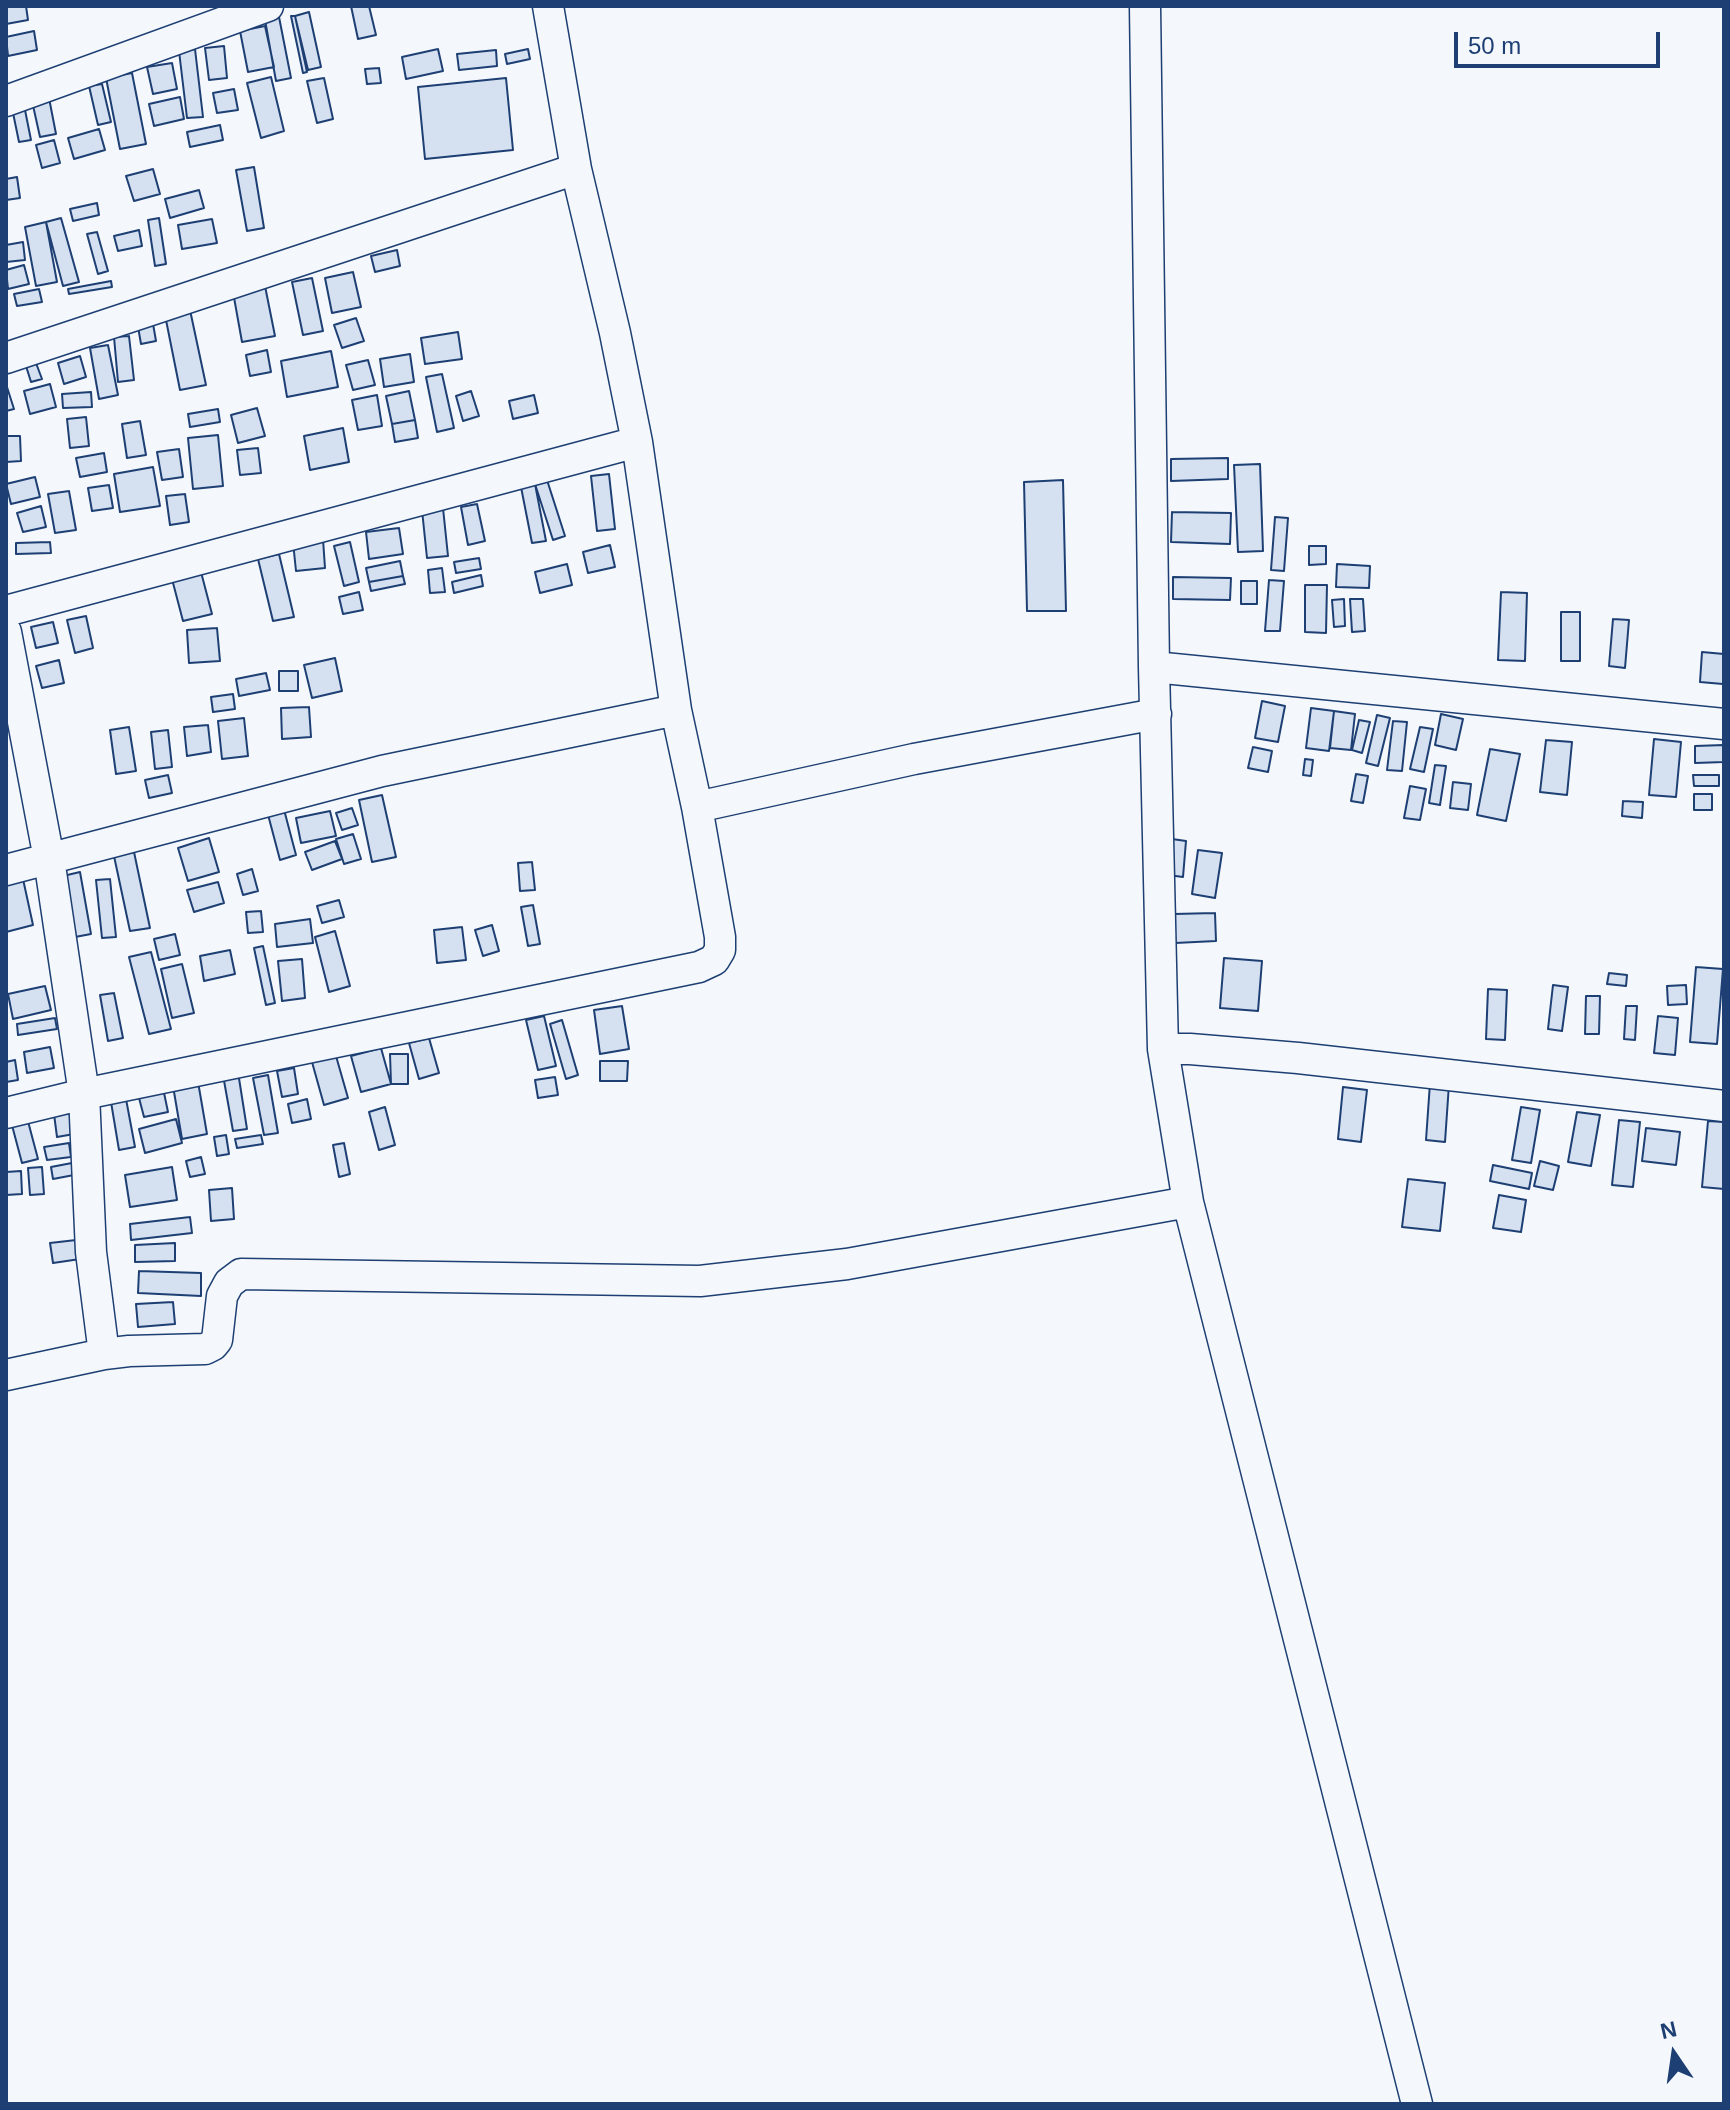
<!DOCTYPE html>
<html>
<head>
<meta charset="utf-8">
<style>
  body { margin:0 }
  #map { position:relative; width:1730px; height:2110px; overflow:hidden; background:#f4f7fb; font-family:Helvetica,sans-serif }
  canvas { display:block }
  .frame { position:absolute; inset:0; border:8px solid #1d3f73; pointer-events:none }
  .north { position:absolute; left:1634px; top:2014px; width:80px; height:80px; -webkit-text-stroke:6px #f4f7fb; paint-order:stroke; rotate:347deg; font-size:22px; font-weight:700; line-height:32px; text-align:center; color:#1d3f73 }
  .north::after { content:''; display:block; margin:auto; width:28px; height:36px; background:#1d3f73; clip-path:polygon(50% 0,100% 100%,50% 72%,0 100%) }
  .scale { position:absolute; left:1454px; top:32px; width:206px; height:36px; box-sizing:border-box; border:4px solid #1d3f73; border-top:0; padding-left:10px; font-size:24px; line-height:28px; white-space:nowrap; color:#1d3f73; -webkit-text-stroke:6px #f4f7fb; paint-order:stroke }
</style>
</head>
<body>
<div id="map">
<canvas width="1730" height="2110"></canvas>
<div class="frame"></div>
<div class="north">N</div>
<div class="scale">50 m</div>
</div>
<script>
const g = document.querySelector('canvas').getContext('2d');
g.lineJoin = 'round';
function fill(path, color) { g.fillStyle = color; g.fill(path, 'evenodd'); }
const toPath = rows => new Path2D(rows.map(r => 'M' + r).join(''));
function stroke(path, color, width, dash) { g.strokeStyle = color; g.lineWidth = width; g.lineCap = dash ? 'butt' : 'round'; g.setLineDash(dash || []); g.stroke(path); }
const building = toPath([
  [6,6,26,6,28,20,6,24,6,6],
  [351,6,369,6,376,35,358,39,351,6],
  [309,12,321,67,308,70,295,16,309,12],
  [291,16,295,16,307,72,303,73,291,16],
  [279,17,291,78,276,81,265,20,279,17],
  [265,26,274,67,248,72,240,31,265,26],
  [34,31,37,50,8,56,6,37,34,31],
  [224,46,227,78,209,80,205,48,224,46],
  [195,49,203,117,187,118,179,51,195,49],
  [438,49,443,71,406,79,402,57,438,49],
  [528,49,530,59,507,64,505,54,528,49],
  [496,50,497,66,459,70,457,54,496,50],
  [172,63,177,89,153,94,147,67,172,63],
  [379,68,381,83,367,84,365,69,379,68],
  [132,73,146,144,120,149,106,78,132,73],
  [271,77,284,131,261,138,247,83,271,77],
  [324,78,333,119,317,123,307,81,324,78],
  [506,78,513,150,425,159,418,87,506,78],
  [102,84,111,122,98,125,89,86,102,84],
  [234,89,238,110,217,113,213,93,234,89],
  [180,97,184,119,154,126,149,104,180,97],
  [49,98,56,134,40,137,32,101,49,98],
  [24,105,31,140,19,142,12,108,24,105],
  [220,125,223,140,190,147,187,132,220,125],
  [99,129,105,150,74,159,68,138,99,129],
  [54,140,60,163,42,168,36,145,54,140],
  [254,167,264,228,247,231,236,170,254,167],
  [153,169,160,194,134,201,126,176,153,169],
  [17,177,20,198,6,200,6,179,17,177],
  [199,190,204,208,170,218,165,199,199,190],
  [97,203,99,215,73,221,70,209,97,203],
  [61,218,79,282,63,286,46,222,61,218],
  [159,218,166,264,155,266,148,220,159,218],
  [212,219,217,243,182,249,178,225,212,219],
  [46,222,57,282,36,286,25,227,46,222],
  [139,230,142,246,118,251,114,236,139,230],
  [97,232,108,271,98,274,87,234,97,232],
  [23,242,25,260,6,262,6,245,23,242],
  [397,250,400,266,375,272,371,256,397,250],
  [24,265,29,284,8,289,6,270,24,265],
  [353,272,361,307,332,313,325,278,353,272],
  [312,278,323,331,303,335,292,282,312,278],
  [111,281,112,287,69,294,68,289,111,281],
  [265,286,275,336,242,342,233,292,265,286],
  [39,289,42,302,17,306,14,294,39,289],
  [190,310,206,385,180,390,165,315,190,310],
  [152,318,156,341,141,344,137,321,152,318],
  [356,318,364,341,342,348,334,325,356,318],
  [458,332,462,359,425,364,421,338,458,332],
  [129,336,134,380,118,382,114,337,129,336],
  [108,345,118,395,99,399,90,348,108,345],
  [267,350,271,372,250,376,246,355,267,350],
  [331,351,338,387,287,397,281,361,331,351],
  [410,354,414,382,384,387,380,359,410,354],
  [80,356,86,377,64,384,58,363,80,356],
  [368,360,375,385,353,390,346,365,368,360],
  [36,363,42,379,31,382,26,366,36,363],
  [442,374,454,428,437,432,426,377,442,374],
  [6,384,14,409,6,411,6,384],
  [50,384,56,407,30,414,24,391,50,384],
  [409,391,415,420,392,424,386,396,409,391],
  [471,391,479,416,463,421,456,396,471,391],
  [91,392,92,407,63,408,62,394,91,392],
  [377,395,382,426,358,430,352,400,377,395],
  [534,395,538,413,513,419,509,401,534,395],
  [257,408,265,436,238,443,231,415,257,408],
  [218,409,220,422,190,427,188,414,218,409],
  [86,417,89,446,70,448,67,419,86,417],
  [415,420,418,438,395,442,392,424,415,420],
  [140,421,146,455,127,458,122,424,140,421],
  [343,428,349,462,310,470,304,436,343,428],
  [218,435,223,486,193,489,188,438,218,435],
  [6,436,20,436,21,461,6,462,6,436],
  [258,448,261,473,240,475,237,450,258,448],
  [179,449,183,477,162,480,157,452,179,449],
  [104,453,107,472,80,477,76,458,104,453],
  [1228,458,1228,479,1171,481,1171,459,1228,458],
  [1260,464,1263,551,1238,552,1234,465,1260,464],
  [153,467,160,506,120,512,114,474,153,467],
  [609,474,615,529,597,531,591,476,609,474],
  [35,477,40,497,11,504,6,484,35,477],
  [547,480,565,536,553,540,535,484,547,480],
  [1063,480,1066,611,1027,611,1024,482,1063,480],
  [535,484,546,541,532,543,521,487,535,484],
  [109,485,113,508,92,511,88,488,109,485],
  [69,491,76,530,55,533,48,494,69,491],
  [185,494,189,522,170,525,166,496,185,494],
  [477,504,485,541,468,545,461,507,477,504],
  [41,506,46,527,23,532,17,513,41,506],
  [443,508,448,556,427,558,422,510,443,508],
  [1172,512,1231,513,1230,544,1171,542,1172,512],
  [1275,517,1288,518,1284,571,1271,570,1275,517],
  [399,528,403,554,369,559,366,532,399,528],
  [323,539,325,568,296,571,293,542,323,539],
  [50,542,51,553,16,554,16,543,50,542],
  [350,542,359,582,344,586,334,546,350,542],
  [610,545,615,567,588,573,583,552,610,545],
  [1309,546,1326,546,1326,564,1309,565,1309,546],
  [279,554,294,617,273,621,258,559,279,554],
  [479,558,481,569,456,573,454,562,479,558],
  [400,561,403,576,369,582,366,568,400,561],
  [567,564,572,585,540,593,535,572,567,564],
  [1337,564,1370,566,1369,588,1336,587,1337,564],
  [442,568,445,592,430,593,428,570,442,568],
  [201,572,212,614,183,621,172,579,201,572],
  [481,575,483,586,454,593,452,582,481,575],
  [403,576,405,584,371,591,369,582,403,576],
  [1173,577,1231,578,1230,600,1173,599,1173,577],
  [1269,580,1284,581,1280,631,1265,631,1269,580],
  [1241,581,1257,581,1257,604,1241,604,1241,581],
  [1305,585,1327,585,1326,633,1305,632,1305,585],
  [359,592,363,610,343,614,339,597,359,592],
  [1501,592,1527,593,1525,661,1498,660,1501,592],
  [1344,599,1345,626,1334,627,1332,600,1344,599],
  [1350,599,1363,599,1365,631,1352,632,1350,599],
  [1561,612,1580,612,1580,661,1561,661,1561,612],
  [86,616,93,648,75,653,67,620,86,616],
  [1613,619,1629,620,1625,668,1609,666,1613,619],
  [53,622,58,643,36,648,31,627,53,622],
  [217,628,220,661,189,663,187,630,217,628],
  [1702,652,1724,654,1723,684,1700,682,1702,652],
  [335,658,342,691,312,698,304,665,335,658],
  [59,660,64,683,42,688,36,666,59,660],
  [279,671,298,671,298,691,279,691,279,671],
  [266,673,270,690,239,696,236,679,266,673],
  [233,694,235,709,213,712,211,697,233,694],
  [1262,701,1285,706,1278,742,1255,738,1262,701],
  [309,707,311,737,282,739,281,708,309,707],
  [1311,708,1334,711,1329,751,1306,748,1311,708],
  [1334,711,1355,714,1351,750,1330,748,1334,711],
  [1441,714,1463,719,1456,750,1435,745,1441,714],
  [1377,715,1390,718,1378,766,1366,763,1377,715],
  [244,718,248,756,222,759,218,721,244,718],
  [1359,720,1370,722,1362,753,1352,750,1359,720],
  [1393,721,1407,722,1402,771,1387,770,1393,721],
  [208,725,211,752,187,756,184,727,208,725],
  [129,727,136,771,116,774,110,730,129,727],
  [1420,727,1433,729,1424,772,1410,769,1420,727],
  [168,730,172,767,155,769,151,732,168,730],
  [1654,739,1681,742,1676,797,1649,795,1654,739],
  [1546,740,1572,742,1567,795,1540,792,1546,740],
  [1724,745,1724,762,1695,763,1695,746,1724,745],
  [1253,747,1272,751,1268,772,1248,768,1253,747],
  [1490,749,1520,754,1506,821,1477,815,1490,749],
  [1305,759,1313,760,1311,776,1303,775,1305,759],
  [1435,765,1446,766,1440,805,1429,803,1435,765],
  [1356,774,1368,776,1363,803,1351,801,1356,774],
  [168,775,172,793,149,798,145,780,168,775],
  [1693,775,1719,775,1719,786,1694,786,1693,775],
  [1453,782,1471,784,1468,810,1450,808,1453,782],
  [1410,786,1426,789,1420,820,1404,818,1410,786],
  [1694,794,1712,794,1712,810,1694,810,1694,794],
  [382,795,396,857,372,862,359,800,382,795],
  [1623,801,1643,802,1642,818,1622,816,1623,801],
  [282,802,296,855,280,860,266,807,282,802],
  [352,808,358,825,342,830,336,813,352,808],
  [330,811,336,836,301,843,296,818,330,811],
  [353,834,361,859,344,864,336,839,353,834],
  [209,838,219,872,188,881,178,848,209,838],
  [1172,839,1186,841,1183,877,1168,875,1172,839],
  [335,841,342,859,312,870,305,852,335,841],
  [1198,850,1222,853,1215,898,1192,894,1198,850],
  [134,852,150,928,130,931,114,856,134,852],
  [532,862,535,890,520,891,518,863,532,862],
  [252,869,258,891,243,895,237,874,252,869],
  [80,872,91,934,75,937,63,876,80,872],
  [23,879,33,925,6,932,6,883,23,879],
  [110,879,116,937,102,938,96,880,110,879],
  [218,882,224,903,194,912,187,890,218,882],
  [339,900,344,917,322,923,317,906,339,900],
  [533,905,540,944,528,946,521,907,533,905],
  [261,911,263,932,248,933,246,912,261,911],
  [1215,913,1216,941,1175,943,1174,914,1215,913],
  [310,919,313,943,277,947,275,924,310,919],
  [492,925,499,951,483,956,475,930,492,925],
  [462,927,466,960,437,963,434,930,462,927],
  [335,931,350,986,329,992,315,937,335,931],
  [175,934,180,955,159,960,154,939,175,934],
  [263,946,275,1003,266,1005,254,948,263,946],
  [230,950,235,974,204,981,200,956,230,950],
  [151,952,171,1029,149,1034,129,957,151,952],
  [1224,958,1262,961,1258,1011,1220,1008,1224,958],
  [302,959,305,998,282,1001,278,961,302,959],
  [182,964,194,1013,172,1018,161,969,182,964],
  [1696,967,1723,969,1717,1044,1690,1042,1696,967],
  [1609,973,1627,975,1626,986,1607,984,1609,973],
  [1553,985,1568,987,1562,1031,1548,1029,1553,985],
  [1686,985,1687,1004,1668,1005,1667,986,1686,985],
  [45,986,51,1010,13,1019,8,994,45,986],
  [1488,989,1507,990,1505,1040,1486,1039,1488,989],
  [114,993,123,1038,108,1041,100,995,114,993],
  [1586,996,1600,996,1599,1034,1585,1034,1586,996],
  [622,1006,629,1049,600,1054,594,1010,622,1006],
  [1626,1006,1637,1006,1635,1040,1624,1039,1626,1006],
  [544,1016,556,1066,538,1070,526,1020,544,1016],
  [1658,1016,1678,1018,1675,1055,1654,1053,1658,1016],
  [55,1018,57,1029,18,1035,17,1024,55,1018],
  [562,1020,578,1075,566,1079,550,1024,562,1020],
  [429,1038,439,1073,419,1079,409,1043,429,1038],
  [50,1047,54,1068,27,1073,24,1052,50,1047],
  [381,1048,391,1084,361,1092,351,1056,381,1048],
  [390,1054,408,1054,408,1084,391,1084,390,1054],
  [336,1056,348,1098,324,1105,312,1062,336,1056],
  [15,1060,18,1080,6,1082,6,1062,15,1060],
  [600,1061,628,1061,627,1081,600,1081,600,1061],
  [294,1068,298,1094,282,1097,277,1071,294,1068],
  [238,1072,247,1129,233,1131,223,1075,238,1072],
  [268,1075,278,1133,264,1135,253,1078,268,1075],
  [197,1076,207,1134,182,1139,172,1080,197,1076],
  [555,1077,558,1095,538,1098,535,1080,555,1077],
  [1430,1083,1449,1084,1445,1142,1426,1140,1430,1083],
  [1343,1087,1367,1090,1361,1142,1338,1139,1343,1087],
  [163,1088,168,1112,144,1117,138,1094,163,1088],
  [126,1099,135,1147,119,1150,111,1102,126,1099],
  [307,1099,311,1119,292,1123,288,1104,307,1099],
  [385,1107,395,1145,379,1150,369,1112,385,1107],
  [1521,1107,1540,1110,1531,1163,1512,1160,1521,1107],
  [25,1110,38,1159,22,1163,9,1114,25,1110],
  [71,1111,74,1134,57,1137,54,1114,71,1111],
  [1577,1112,1600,1115,1591,1166,1568,1162,1577,1112],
  [176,1119,182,1143,145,1153,139,1129,176,1119],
  [1619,1120,1640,1122,1633,1187,1612,1185,1619,1120],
  [1708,1121,1724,1122,1724,1189,1702,1187,1708,1121],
  [1646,1128,1680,1132,1676,1165,1642,1161,1646,1128],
  [226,1135,229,1154,217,1156,214,1137,226,1135],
  [261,1135,263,1144,237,1148,235,1139,261,1135],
  [69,1143,71,1157,47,1160,44,1147,69,1143],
  [344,1143,350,1174,339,1177,333,1145,344,1143],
  [201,1157,205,1174,190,1177,186,1161,201,1157],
  [1540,1161,1559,1166,1553,1190,1534,1186,1540,1161],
  [72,1163,74,1175,53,1179,51,1167,72,1163],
  [1493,1165,1532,1173,1529,1189,1490,1181,1493,1165],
  [42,1167,44,1194,30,1195,28,1168,42,1167],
  [172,1167,177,1200,130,1207,125,1175,172,1167],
  [21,1171,22,1194,6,1195,6,1172,21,1171],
  [1408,1179,1445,1183,1440,1231,1402,1227,1408,1179],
  [232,1188,234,1219,211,1221,209,1190,232,1188],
  [1499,1195,1526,1200,1521,1232,1493,1228,1499,1195],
  [190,1217,192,1233,131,1240,130,1224,190,1217],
  [85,1239,87,1258,53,1263,50,1243,85,1239],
  [175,1243,175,1261,135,1262,135,1245,175,1243],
  [139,1271,201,1273,201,1296,138,1293,139,1271],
  [173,1302,175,1324,138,1327,136,1304,173,1302]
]);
fill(building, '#d5e0f0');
stroke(building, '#1d3f73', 2);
const minor = toPath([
  [1145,6,1154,667,1163,1049,1188,1202,1417,2104],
  [6,101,268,6],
  [6,358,576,169],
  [6,611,637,442],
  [6,632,49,859,84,1094,91,1252,104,1354,129,1351,205,1349,213,1345,217,1340,222,1296,229,1283,241,1274,700,1281,847,1264,1188,1202],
  [1154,667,1724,724],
  [697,807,914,759,1156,714],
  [6,870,382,771,676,710],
  [1163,1049,1190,1049,1298,1058,1724,1106],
  [6,1113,84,1094,699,967,714,960,720,950,720,937,697,807,676,710,637,442,615,333,576,169,548,6],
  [6,1375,104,1354]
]);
stroke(minor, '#1d3f73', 33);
stroke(minor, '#f4f7fb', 30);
</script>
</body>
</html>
